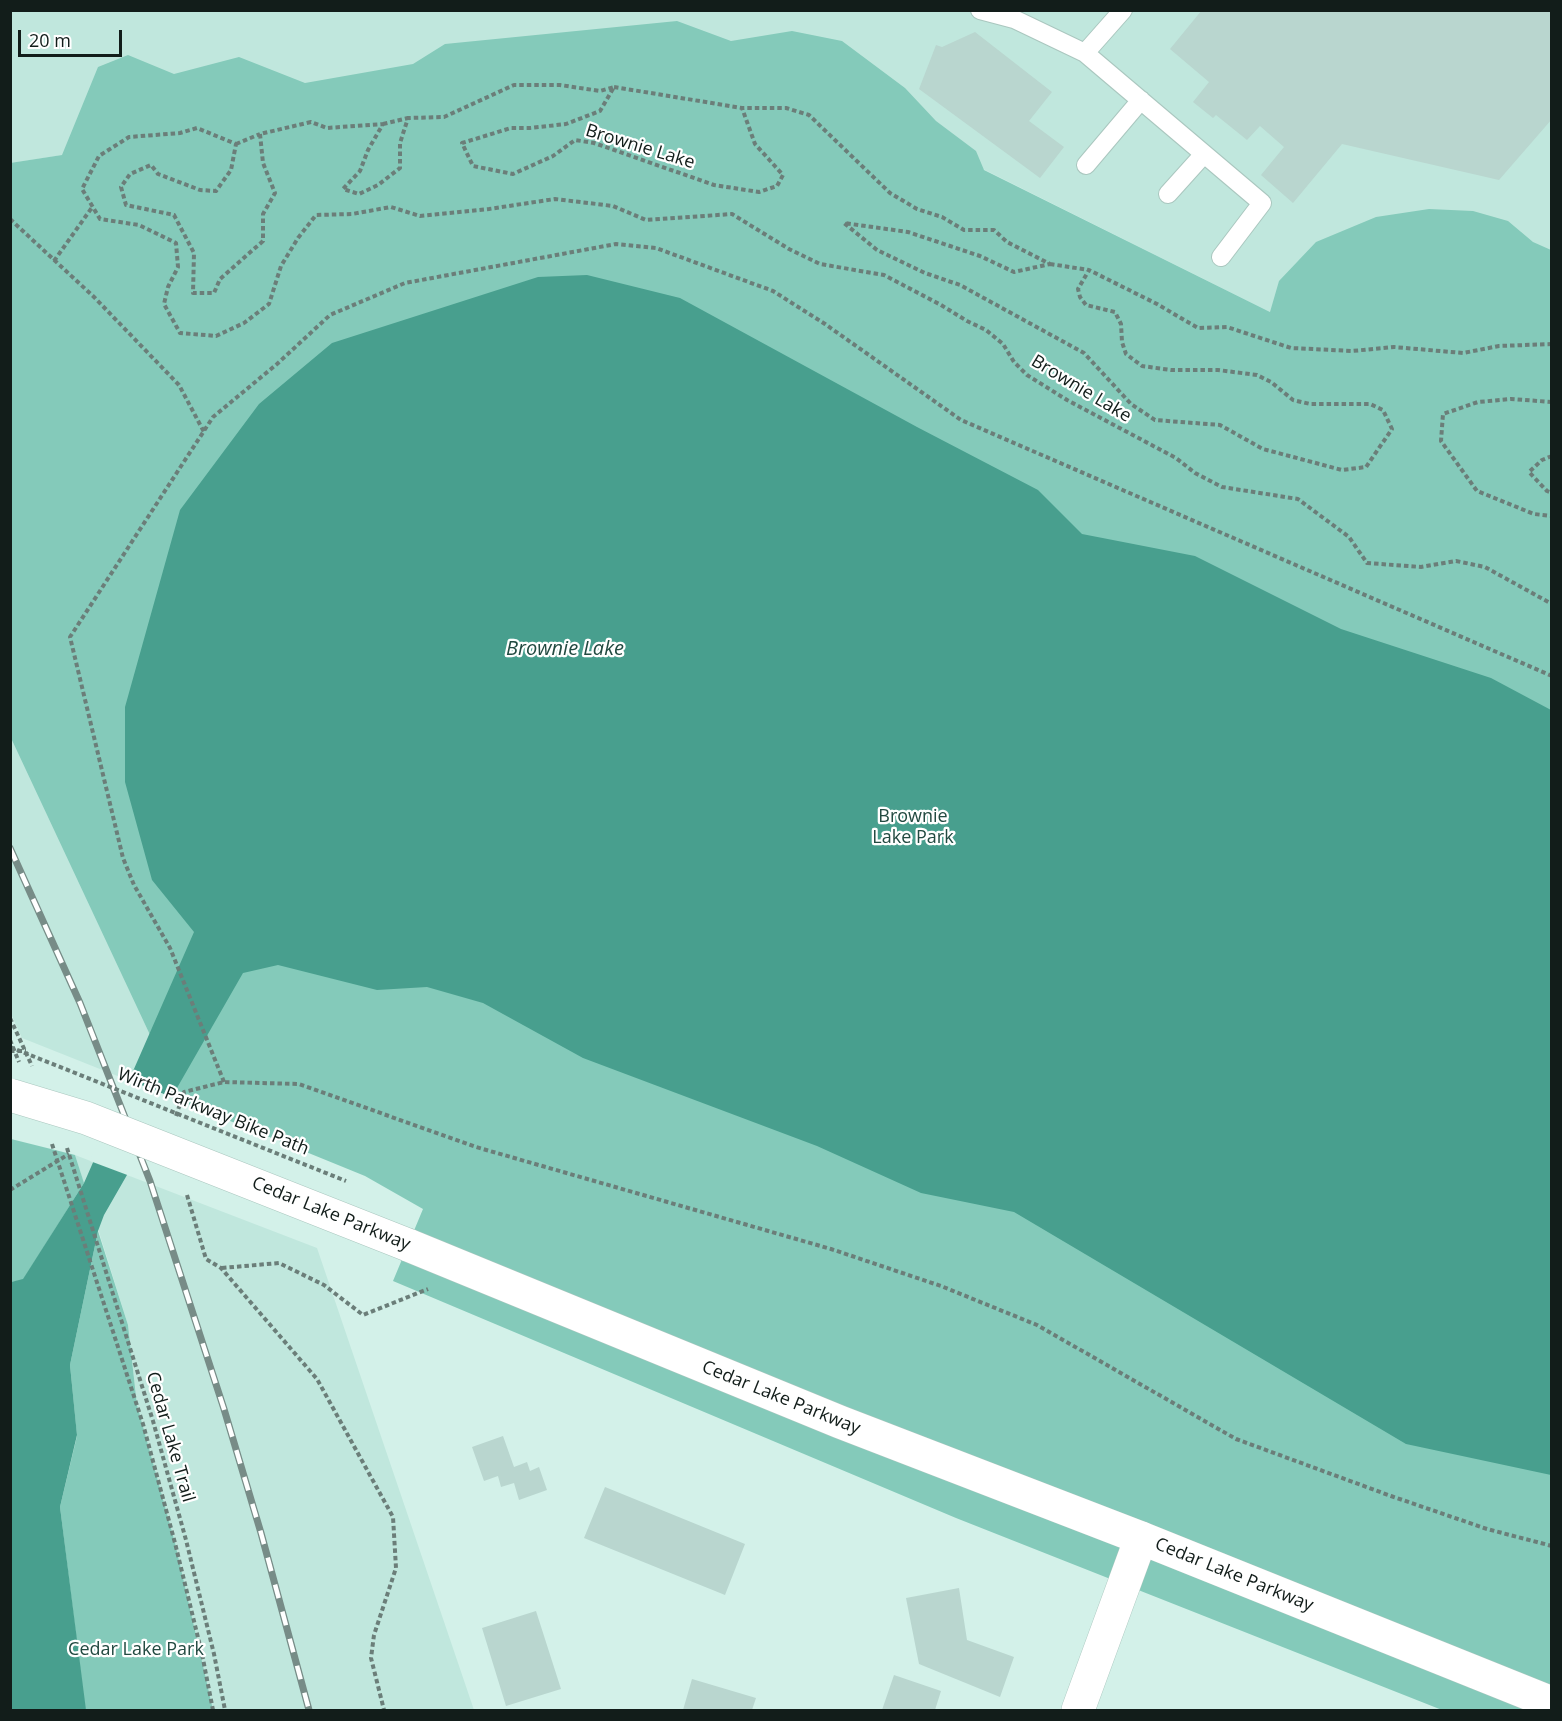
<!DOCTYPE html>
<html>
<head>
<meta charset="utf-8">
<style>
  body { margin:0 }
  #map { position:relative; width:1562px; height:1721px; overflow:hidden; background:#d3f1e9; font-family:"Open Sans",sans-serif }
  canvas { display:block }
  .frame { position:absolute; inset:0; border:12px solid #121d1a; pointer-events:none }
  .scale { position:absolute; left:18px; top:30px; width:104px; height:27px; box-sizing:border-box; border:3px solid #121d1a; border-top:0; padding-left:8px; font-size:18px; line-height:21px; white-space:nowrap; color:#121d1a; -webkit-text-stroke:4px #fff; paint-order:stroke }
</style>
</head>
<body>
<div id="map">
<canvas width="1562" height="1721"></canvas>
<div class="frame"></div>
<div class="scale">20 m</div>
</div>
<script>
const g = document.querySelector('canvas').getContext('2d');
g.lineJoin = 'round';
function fill(path, color) { g.fillStyle = color; g.fill(path, 'evenodd'); }
const toPath = rows => new Path2D(rows.map(r => 'M' + r).join(''));
function stroke(path, color, width, dash) { g.strokeStyle = color; g.lineWidth = width; g.lineCap = dash ? 'butt' : 'round'; g.setLineDash(dash || []); g.stroke(path); }
function label(font, color, halo, rows, align = 'center') {
  g.font = font + ' "Open Sans",sans-serif'; g.lineWidth = 4.5; g.setLineDash([]); g.textBaseline = 'middle'; g.strokeStyle = halo; g.fillStyle = color; for (const [text, x, y, turn = 0] of rows) {
    g.save(); g.translate(x, y); g.rotate((+turn || 0) * Math.PI / 180); g.textAlign = isNaN(turn) ? turn : align; if (halo) g.strokeText(text, 0, 0); g.fillText(text, 0, 0); g.restore();
  }
}
fill(toPath([
  [11,11,1551,11,1551,452,744,50,11,163],
  [10,660,137,934,213,1114,22,1038,11,1014],
  [75,1155,317,1248,474,1710,213,1710,145,1473,128,1325]
]), '#c0e7dd');
fill(toPath([
  [677,21,731,41,792,31,842,41,905,88,936,121,976,151,984,170,1270,312,1279,281,1316,242,1376,217,1429,209,1473,211,1508,221,1533,242,1551,250,1551,1710,1442,1710,956,1518,393,1281,423,1209,365,1176,181,1101,11,738,10,163,62,155,98,67,128,55,174,74,239,57,305,83,413,64,445,44],
  [11,1139,75,1155,84,1183,23,1280,11,1282],
  [98,1231,128,1325,137,1405,175,1543,213,1710,86,1710,85,1708,60,1507,77,1436,70,1365]
]), '#84caba');
fill(toPath([
  [587,275,680,298,917,427,1038,490,1082,534,1195,556,1341,629,1491,678,1551,710,1551,1475,1406,1444,1014,1212,921,1193,817,1146,583,1058,483,1003,427,987,377,990,278,965,243,973,104,1215,98,1231,70,1365,77,1435,60,1507,86,1710,11,1710,11,1282,23,1279,84,1183,194,932,152,880,125,782,125,707,180,510,259,404,332,343,538,277]
]), '#489f8e');
fill(toPath([
  [126,1079,174,1098,130,1176,90,1161]
]), '#d3f1e9');
fill(toPath([
  [1202,10,1552,10,1552,119,1499,180,1342,144,1293,203,1261,175,1284,147,1260,126,1247,140,1216,115,1213,118,1193,102,1209,82,1170,49],
  [975,32,1052,92,1029,121,1064,147,1040,178,919,89,936,45,942,47],
  [503,1436,514,1467,527,1462,530,1471,539,1467,547,1490,519,1500,514,1483,501,1487,498,1476,484,1481,472,1447],
  [605,1487,745,1544,725,1595,584,1538],
  [959,1588,967,1640,1014,1657,1000,1697,919,1664,906,1598],
  [536,1611,561,1689,506,1706,482,1628],
  [894,1675,941,1691,935,1710,882,1710],
  [692,1679,756,1698,752,1710,683,1710]
]), '#b9d6cf');
const lane = toPath([
  [980,10,1014,19,1085,53,1262,203,1221,257],
  [1085,53,1123,10],
  [1086,165,1141,100],
  [1168,194,1204,154]
]);
const street = toPath([
  [1078,1710,1141,1538]
]);
const secondary = toPath([
  [408,1245,840,1422,1141,1538,1552,1703]
]);
stroke(lane, '#aac7bf', 20);
stroke(street, '#aac7bf', 34);
stroke(secondary, '#aac7bf', 34);
stroke(toPath([
  [614,87,742,108],
  [383,124,408,118],
  [236,144,260,134],
  [10,219,94,297,179,385,204,432],
  [54,261,93,206],
  [1050,264,1089,270],
  [1552,344,1499,346,1463,353,1394,347,1352,351,1291,348,1227,327,1198,328,1157,304,1089,270,1078,289,1080,297,1086,305,1115,312,1121,324,1122,342,1126,354,1142,366,1171,370,1218,370,1257,375,1271,382,1293,400,1310,404,1370,404,1383,410,1392,429,1366,467,1342,470,1263,449,1220,425,1155,420,1131,404,1084,353,960,285,925,273,877,250,844,223,908,232,980,256,1014,272,1050,264,1007,242,994,230,964,230,942,217,917,209,890,193,809,115,786,108,742,108,755,144,783,175,777,186,759,192,714,185,594,143,575,140,553,156,513,174,473,166,462,143,511,128,530,128,566,124,600,111,614,87,600,91,560,85,514,85,444,117,408,118,400,143,400,168,378,185,359,194,343,189,360,171,368,150,383,124,327,128,311,122,260,134,263,163,275,193,263,214,263,241,220,279,214,293,193,293,194,253,174,215,126,205,121,187,130,174,151,165,158,174,200,190,216,191,231,170,236,144,197,128,180,133,129,137,99,156,82,189,100,219,139,225,176,243,178,267,168,287,164,304,180,333,216,336,244,323,269,304,281,266,298,238,316,215,352,214,391,207,420,216,489,209,555,199,613,206,646,220,732,214,789,249,820,264,884,275,941,305,967,321,986,330,1003,344,1014,362,1027,375,1067,400,1176,458,1195,473,1222,487,1298,499,1349,537,1367,563,1421,567,1456,561,1485,567,1552,604],
  [1552,402,1511,399,1478,402,1443,414,1441,441,1477,491,1534,514,1552,516],
  [1552,456,1542,460,1529,472,1547,491,1552,493],
  [10,1018,32,1066],
  [10,1040,19,1062],
  [10,1051,26,1051],
  [224,1082,170,948,134,885,123,858,70,637,213,417,277,364,330,315,405,283,616,244,656,248,773,291,825,324,961,420,1552,676],
  [176,1116,184,1092,224,1082,299,1084,476,1147,831,1249,941,1286,1037,1325,1236,1439,1391,1496,1487,1529,1552,1546],
  [52,1144,143,1424,175,1543,202,1654,213,1710],
  [67,1148,153,1421,186,1540,214,1654,225,1710],
  [10,1190,69,1154],
  [187,1195,206,1259,221,1268,317,1379,393,1517,396,1568,374,1635,371,1658,384,1710],
  [222,1268,279,1263,324,1285,363,1315,428,1289]
]), '#6b7e79', 4, [4.5, 3]);
stroke(lane, '#fff', 18);
stroke(street, '#fff', 33);
stroke(secondary, '#fff', 33);
const rail = toPath([
  [10,848,80,1003,150,1181,224,1409,261,1533,309,1710]
]);
stroke(rail, '#778c87', 7);
stroke(rail, '#fff', 4.5, [14]);
const secondaryBridge = toPath([
  [10,1095,86,1118,408,1245]
]);
stroke(secondaryBridge, '#aac7bf', 34, []);
stroke(toPath([
  [10,1047,346,1181]
]), '#6b7e79', 4, [4.5, 3]);
stroke(secondaryBridge, '#fff', 33);
label('18px', '#121d1a', '#fff', [
  ["Brownie Lake",640,147,17],
  ["Brownie Lake",1081,389,31],
  ["Wirth Parkway Bike Path",213,1112,22],
  ["Cedar Lake Parkway",331,1214,22],
  ["Cedar Lake Parkway",781,1398,22],
  ["Cedar Lake Trail",170,1437,74],
  ["Cedar Lake Parkway",1234,1575,22]
]);
label('18px', '#224a41', '#fff', [
  ["Brownie",913,817],
  ["Lake Park",913,838],
  ["Cedar Lake Park",136,1650]
]);
label('italic 20px', '#224a41', '#fff', [
  ["Brownie Lake",565,649]
]);
</script>
</body>
</html>
